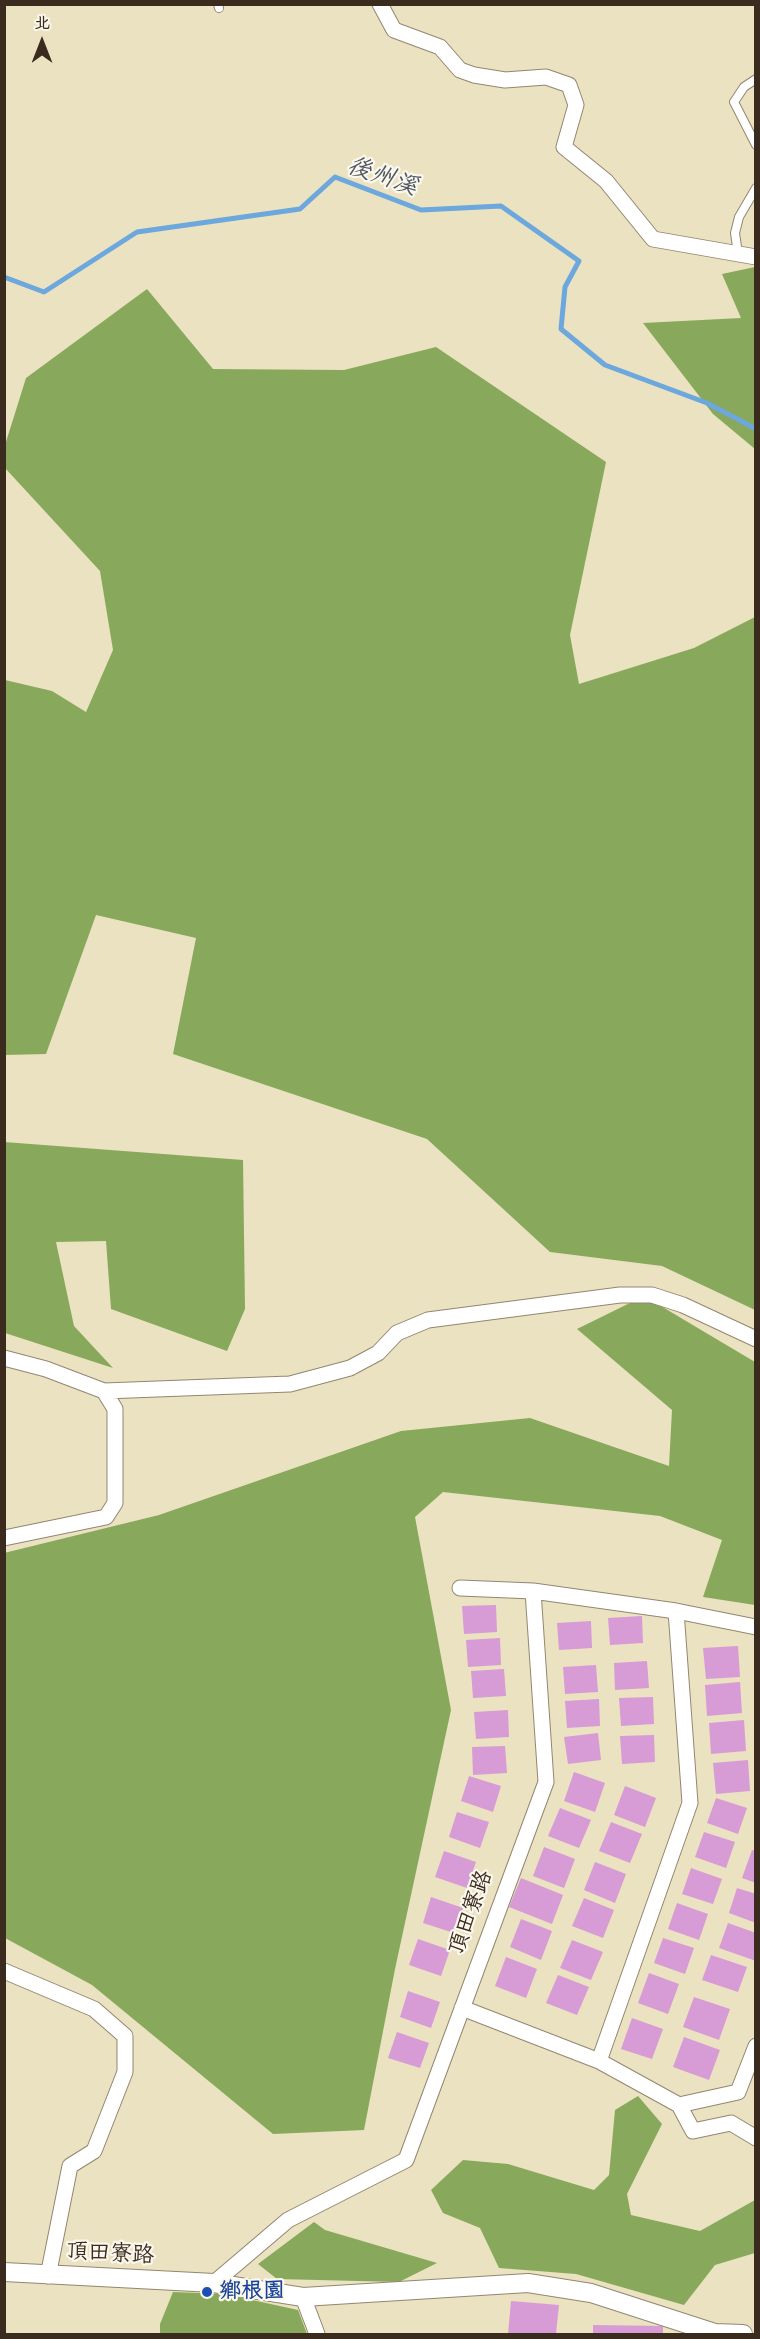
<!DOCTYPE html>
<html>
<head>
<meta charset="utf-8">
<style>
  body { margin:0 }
  #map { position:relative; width:760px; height:2339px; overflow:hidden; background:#ebe2c1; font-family:Mynerve,"LXGW WenKai TC",sans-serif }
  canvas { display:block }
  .frame { position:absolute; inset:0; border:6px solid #3b2a1e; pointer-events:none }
  .north { position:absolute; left:12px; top:12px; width:60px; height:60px; -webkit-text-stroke:4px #fbf7ec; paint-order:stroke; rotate:0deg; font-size:16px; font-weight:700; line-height:24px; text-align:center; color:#3b2a1e }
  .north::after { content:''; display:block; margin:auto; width:21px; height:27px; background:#3b2a1e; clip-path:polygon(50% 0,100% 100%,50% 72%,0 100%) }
</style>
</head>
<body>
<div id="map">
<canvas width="760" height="2339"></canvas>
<div class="frame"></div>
<div class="north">北</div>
</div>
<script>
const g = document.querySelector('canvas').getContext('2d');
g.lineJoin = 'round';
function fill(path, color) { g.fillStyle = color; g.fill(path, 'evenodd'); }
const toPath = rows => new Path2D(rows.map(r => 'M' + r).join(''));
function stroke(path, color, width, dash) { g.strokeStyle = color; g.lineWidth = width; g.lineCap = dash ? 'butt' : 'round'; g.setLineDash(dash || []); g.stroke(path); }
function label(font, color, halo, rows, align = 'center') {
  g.font = font + ' Mynerve,"LXGW WenKai TC",sans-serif'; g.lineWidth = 4.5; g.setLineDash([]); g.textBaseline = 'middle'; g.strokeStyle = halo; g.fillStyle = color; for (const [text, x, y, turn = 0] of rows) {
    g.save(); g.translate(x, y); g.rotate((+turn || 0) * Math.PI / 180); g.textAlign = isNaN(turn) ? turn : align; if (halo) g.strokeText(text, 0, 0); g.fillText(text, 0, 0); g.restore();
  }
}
fill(toPath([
  [755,267,756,267,755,449,713,414,643,323,741,318,722,274],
  [147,289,213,369,344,370,436,347,606,462,570,635,579,684,694,648,755,617,755,1310,662,1266,550,1252,427,1139,173,1054,196,938,96,915,46,1054,5,1055,5,680,52,691,86,712,113,650,100,571,5,468,5,445,26,378],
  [4,1142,243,1160,245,1309,227,1351,111,1309,106,1241,56,1242,74,1326,113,1368,5,1333],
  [644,1296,755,1362,755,1605,703,1597,722,1540,660,1516,443,1492,415,1517,451,1710,395,1969,364,2130,273,2134,92,1985,5,1938,4,1553,159,1515,401,1431,530,1418,669,1466,672,1410,577,1329],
  [638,2096,662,2124,627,2194,631,2215,700,2231,755,2200,755,2253,715,2265,684,2305,576,2274,499,2268,480,2228,443,2213,431,2190,463,2160,508,2164,594,2190,609,2175,615,2110],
  [314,2222,325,2230,437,2263,399,2282,277,2279,258,2264],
  [173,2292,225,2294,298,2310,307,2334,160,2334,160,2324]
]), '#88a95c');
stroke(toPath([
  [4,277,44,292,137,232,300,209,335,177,421,210,501,206,579,261,565,287,561,329,605,365,707,403,756,429]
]), '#6ca7dd', 5);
fill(toPath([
  [496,1605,497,1632,464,1634,462,1606],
  [642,1616,643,1643,610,1645,608,1618],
  [591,1621,592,1648,559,1650,557,1623],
  [500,1638,501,1665,468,1667,466,1640],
  [738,1646,740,1677,706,1679,703,1648],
  [647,1661,649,1688,615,1690,614,1663],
  [596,1665,598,1692,565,1694,563,1667],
  [504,1669,506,1696,473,1698,471,1671],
  [740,1682,742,1713,707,1716,705,1685],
  [653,1697,654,1724,621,1726,619,1698],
  [599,1699,600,1726,567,1728,565,1701],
  [508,1710,509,1737,476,1739,474,1712],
  [744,1720,746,1751,711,1754,709,1723],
  [598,1733,601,1760,568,1764,564,1737],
  [654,1735,655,1762,622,1764,620,1736],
  [505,1746,507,1773,473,1775,472,1747],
  [748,1760,750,1791,716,1794,713,1763],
  [574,1772,605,1783,595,1812,564,1801],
  [469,1776,501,1786,493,1812,461,1801],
  [625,1786,656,1798,645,1827,614,1815],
  [716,1798,747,1808,738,1834,707,1823],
  [560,1808,591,1820,579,1848,548,1836],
  [457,1812,489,1822,480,1848,449,1837],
  [611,1822,642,1834,630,1863,599,1851],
  [704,1832,735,1842,726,1868,695,1857],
  [544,1847,575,1859,564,1888,533,1876],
  [752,1850,756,1851,756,1883,742,1878],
  [444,1851,476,1862,467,1888,435,1877],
  [595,1862,626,1874,615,1903,584,1890],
  [691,1868,722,1879,713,1904,682,1894],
  [521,1878,563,1895,552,1924,509,1907],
  [737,1888,756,1894,756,1923,729,1913],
  [431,1897,463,1908,454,1933,423,1923],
  [584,1898,614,1910,603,1938,572,1926],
  [677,1903,708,1914,699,1940,668,1929],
  [521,1919,552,1931,541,1960,510,1947],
  [728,1923,756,1933,756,1961,719,1948],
  [663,1938,694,1948,685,1974,654,1963],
  [418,1939,450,1950,441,1976,409,1965],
  [572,1940,603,1952,591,1980,560,1968],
  [711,1955,747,1967,738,1992,702,1980],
  [506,1957,537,1969,526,1998,495,1986],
  [649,1973,679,1984,668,2014,638,2003],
  [558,1975,589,1987,577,2015,546,2003],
  [408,1991,440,2002,431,2028,400,2017],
  [694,1997,730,2009,719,2040,683,2027],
  [632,2018,663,2029,652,2059,621,2049],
  [397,2032,429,2043,420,2068,388,2058],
  [684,2037,720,2050,709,2080,673,2067],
  [511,2301,559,2305,556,2334,508,2334],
  [593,2325,663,2326,663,2334,593,2334]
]), '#d79bd6');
const service = toPath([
  [218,4,219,8],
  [756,79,744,87,734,102,756,145],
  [738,254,735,233,739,217,756,188]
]);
const minor = toPath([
  [380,4,394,30,440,47,460,70,474,75,505,80,546,77,569,85,576,105,564,147,606,181,653,239,756,257],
  [4,1358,46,1369,104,1391,115,1409,115,1503,106,1517,4,1538],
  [104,1391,290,1384,350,1368,378,1353,397,1333,428,1320,620,1295,652,1295,683,1305,756,1339],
  [460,1588,533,1591],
  [4,1971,94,2009,125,2036,125,2072,94,2151,70,2166,48,2276],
  [462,2008,599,2061,679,2105,693,2131,731,2123,756,2138],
  [599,2061,690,1803,676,1611],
  [679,2105,738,2092,756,2046],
  [214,2283,288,2220,406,2160,546,1782,533,1591,676,1611,756,1627],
  [303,2297,317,2334]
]);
const tertiary = toPath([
  [4,2272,214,2283,303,2297,528,2283,591,2293,715,2333,743,2334]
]);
stroke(service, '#938670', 10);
stroke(minor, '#938670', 17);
stroke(tertiary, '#938670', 20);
stroke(service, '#fff', 8);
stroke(minor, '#fff', 15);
stroke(tertiary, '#fff', 18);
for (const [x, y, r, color] of [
  [207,2292,6,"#1a4fb4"]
]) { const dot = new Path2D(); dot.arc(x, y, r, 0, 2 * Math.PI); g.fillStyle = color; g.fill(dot); stroke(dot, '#fbf7ec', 2); }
label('22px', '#3b2a1e', '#fbf7ec', [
  ["頂田寮路",472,1913,-70],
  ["頂田寮路",110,2255,3]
]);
label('bold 22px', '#164399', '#fbf7ec', [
  ["鄉根園",219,2292]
], 'left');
label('italic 24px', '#4c5661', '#fbf7ec', [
  ["後州溪",382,178,19]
]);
</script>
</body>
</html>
